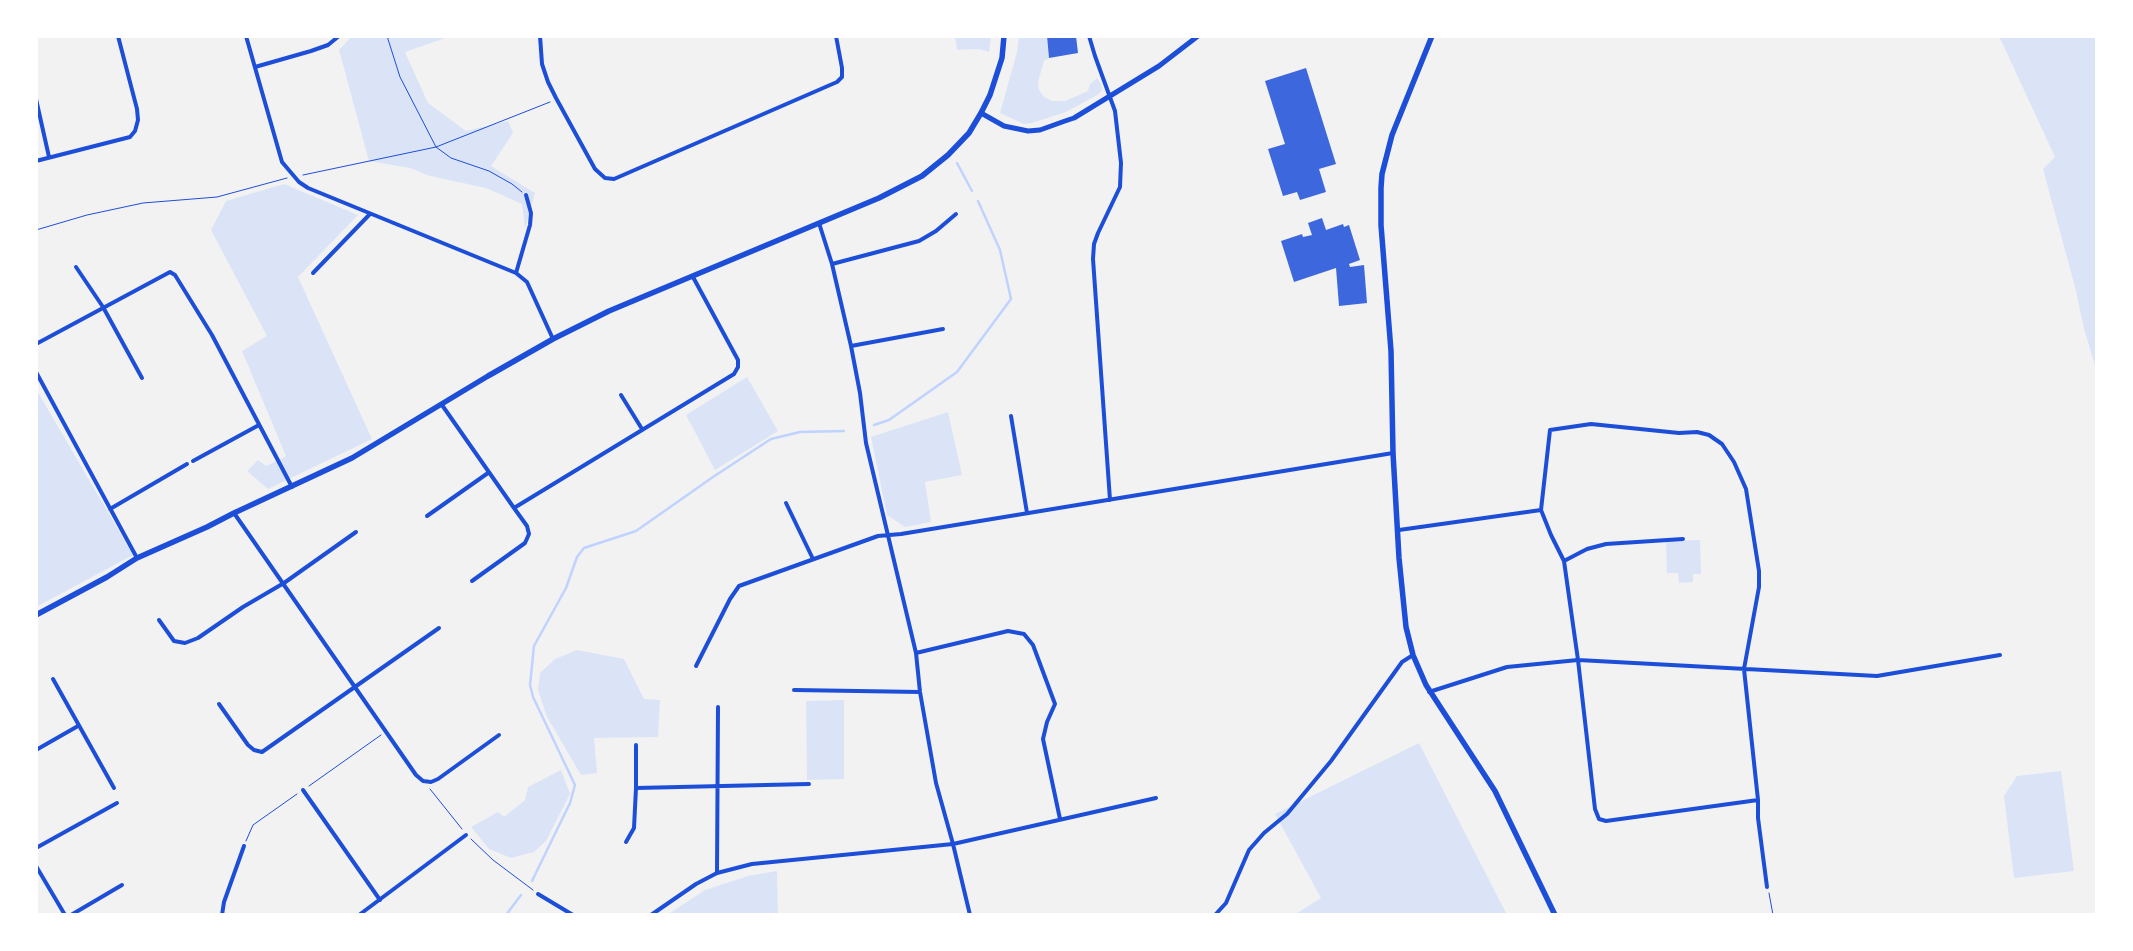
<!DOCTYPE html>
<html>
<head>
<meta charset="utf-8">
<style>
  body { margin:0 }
  #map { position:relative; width:2133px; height:951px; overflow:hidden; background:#f2f2f2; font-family:"Noto Sans",sans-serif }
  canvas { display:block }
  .frame { position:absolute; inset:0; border:38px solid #fff; pointer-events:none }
</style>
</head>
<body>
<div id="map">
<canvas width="2133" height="951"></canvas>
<div class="frame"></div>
</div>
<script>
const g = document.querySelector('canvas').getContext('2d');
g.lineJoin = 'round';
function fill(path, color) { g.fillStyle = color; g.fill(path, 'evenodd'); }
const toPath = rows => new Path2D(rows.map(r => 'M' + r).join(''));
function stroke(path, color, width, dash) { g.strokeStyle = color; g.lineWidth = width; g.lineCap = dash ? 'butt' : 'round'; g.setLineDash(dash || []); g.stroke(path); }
fill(toPath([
  [352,36,451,36,405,52,428,103,466,131,508,121,513,133,491,166,535,193,525,229,522,204,486,188,430,176,410,168,369,161,339,50],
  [955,36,991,36,989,52,979,49,957,50],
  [1019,36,1047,36,1049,58,1044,61,1038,82,1039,90,1044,97,1052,101,1065,101,1088,91,1090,84,1097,78,1101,84,1102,90,1099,94,1066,112,1032,123,1024,124,1000,113,1017,52],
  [1999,36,2097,36,2097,372,2084,329,2076,291,2043,169,2055,157],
  [284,184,358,215,298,277,372,439,268,489,247,471,258,460,266,466,286,456,242,351,267,336,211,230,226,201],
  [747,377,778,431,715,470,686,415],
  [36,389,133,555,36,607],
  [948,412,962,475,925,482,931,522,905,527,887,515,871,437],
  [1700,540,1701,574,1693,574,1693,582,1679,583,1678,573,1667,573,1666,541],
  [577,650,624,659,644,699,660,700,658,737,594,738,597,773,581,775,547,717,538,690,540,673,555,659],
  [844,700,844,779,807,780,806,701],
  [1419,743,1507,915,1294,915,1321,898,1275,814],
  [561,770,570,794,546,841,534,852,511,858,489,849,471,827,498,812,504,817,525,800,528,787],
  [2061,771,2074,871,2014,878,2004,796,2017,776],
  [777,871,778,915,667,915,705,890,748,876]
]), '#dbe4f7');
stroke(toPath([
  [957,163,972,191],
  [874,425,889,420,957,372,1011,299,1000,250,978,201],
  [532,881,570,803,575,785,533,697,530,685,534,646,566,588,577,557,584,548,636,531,713,477,771,439,800,432,844,431],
  [506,915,521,895]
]), '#bfd3fe', 2.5);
fill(toPath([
  [1047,36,1076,36,1078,53,1049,58],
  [1306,68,1336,164,1319,169,1326,192,1300,200,1297,192,1283,196,1268,149,1285,144,1265,81],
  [1322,218,1326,230,1343,224,1344,227,1349,225,1360,260,1349,264,1350,267,1364,265,1367,303,1339,306,1336,268,1294,282,1281,241,1302,234,1303,237,1312,235,1308,223]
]), '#3d67dc');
stroke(toPath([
  [387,36,400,77,436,147,451,158,489,171,512,184,522,192],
  [303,175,436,147,550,102],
  [36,230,87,215,143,203,217,197,287,178],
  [309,786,381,735],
  [430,789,462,829],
  [471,839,493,860,533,890],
  [246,841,253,825,297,794],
  [1769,893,1773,915]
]), '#1d4ed8', 1);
stroke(toPath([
  [246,36,282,162,299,182,308,188,516,273,527,282,553,339],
  [540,36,542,64,548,82,556,98,595,169,605,178,614,179,837,82,842,77,842,68,836,36],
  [1089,36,1095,56,1115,111,1121,163,1120,187,1098,233,1094,244,1093,259,1110,500],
  [255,67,311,51,328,45,339,36],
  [36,99,49,157],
  [36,161,130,137,135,131,138,120,137,109,118,36],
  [819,223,832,264,851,346,860,393,866,443,916,653,920,692,936,783,953,844,970,915],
  [832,264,919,241,936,231,956,214],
  [76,267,103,307,142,378],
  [313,273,370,214],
  [516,273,530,225,531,213,526,195],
  [36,344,170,272,175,275,212,335,292,487],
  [851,346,943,329],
  [36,372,137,558],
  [621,395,642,429],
  [442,405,514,508,734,374,738,367,738,360,693,277],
  [1011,416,1027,513],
  [193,461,259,425],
  [786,503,813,559],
  [110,509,187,464],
  [234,513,416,775,423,781,431,782,438,779,499,735],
  [427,516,488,473],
  [1399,530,1541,510],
  [1564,561,1587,549,1606,544,1683,539],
  [472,581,525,543,529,534,527,526,514,508],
  [159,620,174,641,185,643,198,638,243,607,284,583,356,532],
  [916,653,1008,631,1024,634,1033,645,1055,704,1047,722,1043,739,1060,819],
  [696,666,730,599,739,586,878,536,901,534,1393,453],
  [53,679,114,788],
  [794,690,920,692],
  [1429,692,1507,667,1578,660,1877,676,2000,655],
  [219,704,248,745,254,750,262,752,439,628],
  [636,745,636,788,809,784],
  [36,750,78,726],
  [303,790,380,900],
  [1758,800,1606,821,1599,819,1595,809,1578,660,1564,561,1551,535,1541,510,1550,430,1591,424,1679,433,1697,432,1709,435,1722,444,1734,462,1746,489,1759,571,1759,587,1744,669,1758,800,1758,818,1767,887],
  [626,842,634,828,636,788],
  [36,848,117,803],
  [36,866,65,915],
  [717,873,718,707],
  [538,894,573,915],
  [71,915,122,885],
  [222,915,224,902,244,846],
  [359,915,466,835],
  [651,915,696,884,717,873,752,864,953,844,1156,798],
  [1215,915,1226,903,1249,850,1264,833,1287,814,1331,761,1402,662,1413,655]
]), '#1d4ed8', 4);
stroke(toPath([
  [981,113,1004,126,1028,131,1040,130,1065,121,1074,118,1159,66,1198,36]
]), '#1d4ed8', 5);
stroke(toPath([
  [1432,36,1392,135,1382,174,1381,188,1381,225,1391,351,1393,453,1399,558,1406,627,1413,655,1426,685,1495,791,1555,915],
  [36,615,107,577,137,558,207,527,234,513,352,458,488,376,553,339,609,311,879,198,922,176,948,155,969,133,981,113,990,95,1002,58,1004,36]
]), '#1d4ed8', 5.5);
</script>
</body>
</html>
